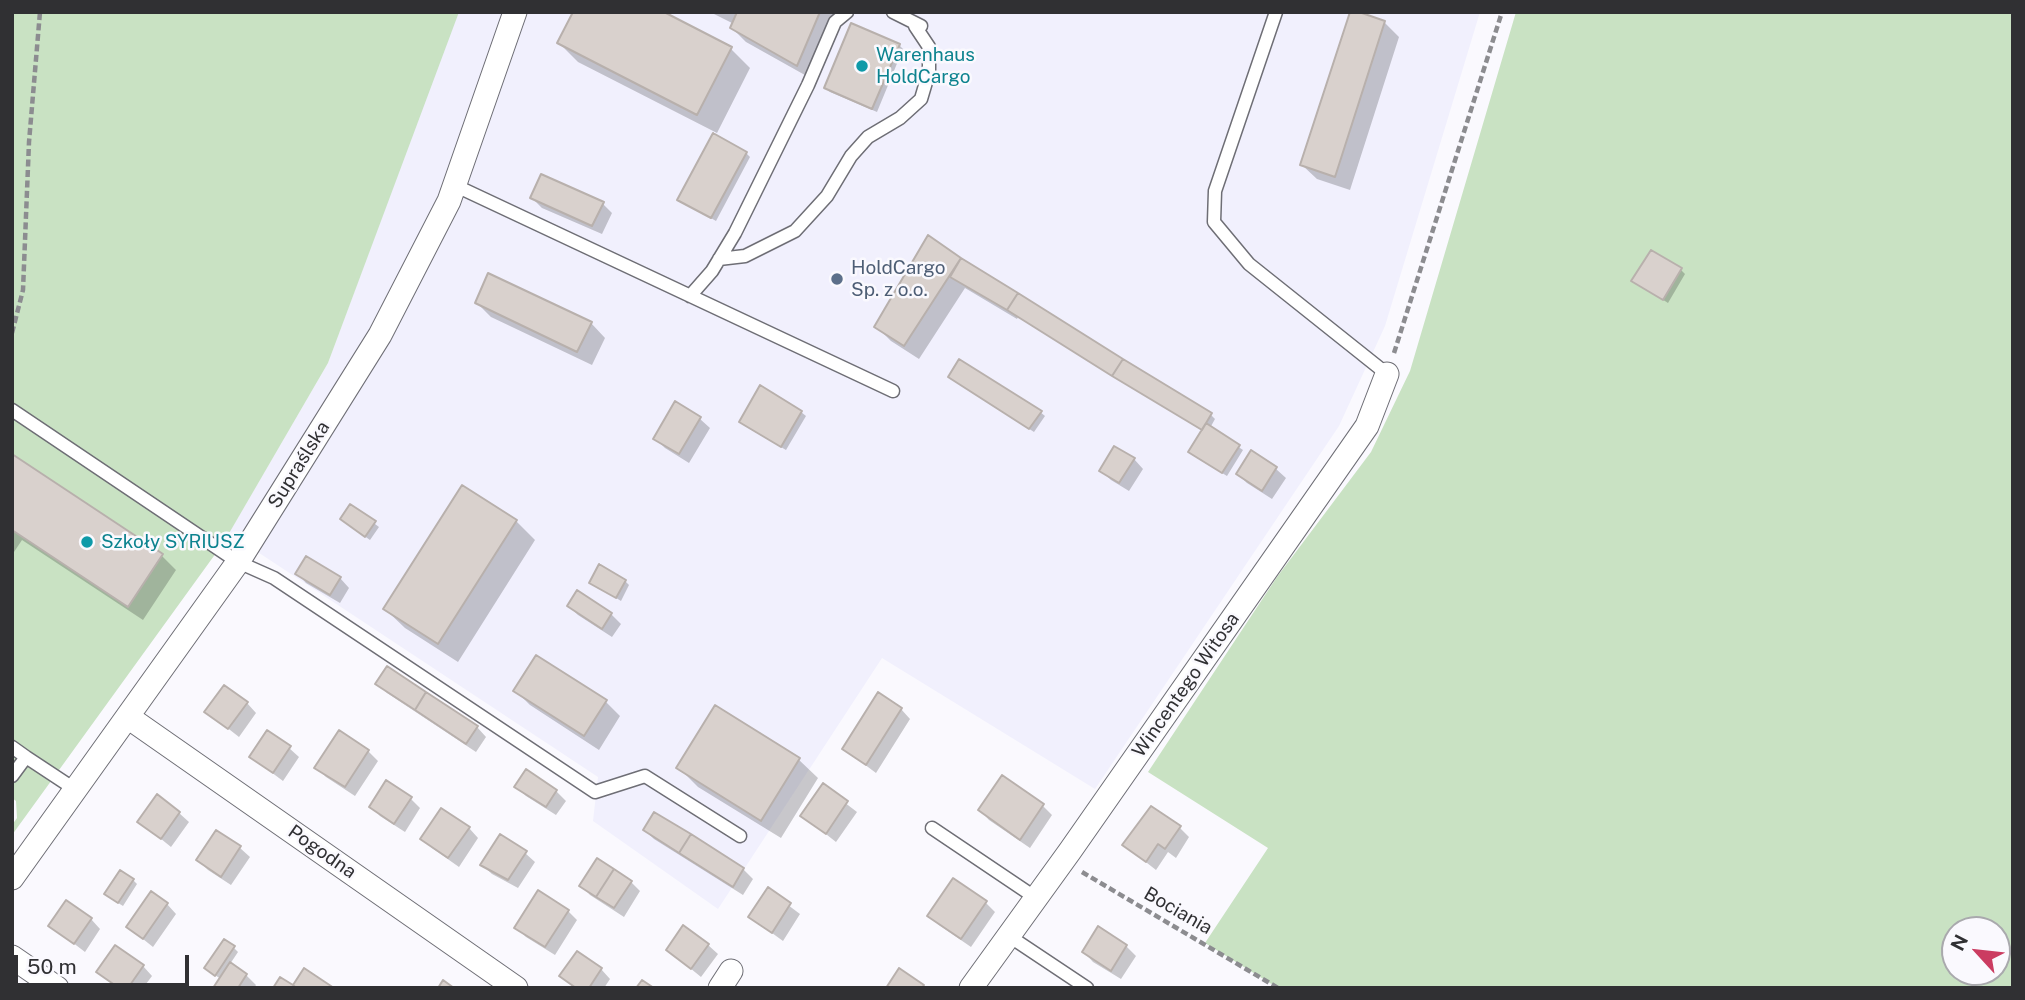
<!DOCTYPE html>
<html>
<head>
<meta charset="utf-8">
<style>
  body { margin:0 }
  #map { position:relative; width:2025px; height:1000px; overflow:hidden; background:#faf9fe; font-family:"Public Sans",sans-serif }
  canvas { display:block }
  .frame { position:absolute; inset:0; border:14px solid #303033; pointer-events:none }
  .north { position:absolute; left:1941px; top:916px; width:70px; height:70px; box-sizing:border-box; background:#faf9fe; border:2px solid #a9a9ad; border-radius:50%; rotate:297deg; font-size:19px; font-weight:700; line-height:28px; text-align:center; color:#303033 }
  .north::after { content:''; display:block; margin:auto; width:24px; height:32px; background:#cb3c61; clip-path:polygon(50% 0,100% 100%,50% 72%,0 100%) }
  .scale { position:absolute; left:14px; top:955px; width:175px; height:32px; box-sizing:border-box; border:4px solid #303033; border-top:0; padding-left:9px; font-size:21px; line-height:24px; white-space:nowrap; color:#303033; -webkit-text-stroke:5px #faf9fe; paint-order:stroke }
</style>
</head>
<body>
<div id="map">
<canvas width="2025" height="1000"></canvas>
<div class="frame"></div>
<div class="north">N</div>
<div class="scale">50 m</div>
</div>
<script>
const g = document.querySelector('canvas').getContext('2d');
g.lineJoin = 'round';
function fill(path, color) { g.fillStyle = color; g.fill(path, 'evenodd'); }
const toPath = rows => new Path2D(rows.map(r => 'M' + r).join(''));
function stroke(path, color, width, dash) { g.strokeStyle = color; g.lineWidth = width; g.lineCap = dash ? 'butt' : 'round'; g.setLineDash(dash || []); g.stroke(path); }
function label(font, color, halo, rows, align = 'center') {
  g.font = font + ' "Public Sans",sans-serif'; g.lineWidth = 5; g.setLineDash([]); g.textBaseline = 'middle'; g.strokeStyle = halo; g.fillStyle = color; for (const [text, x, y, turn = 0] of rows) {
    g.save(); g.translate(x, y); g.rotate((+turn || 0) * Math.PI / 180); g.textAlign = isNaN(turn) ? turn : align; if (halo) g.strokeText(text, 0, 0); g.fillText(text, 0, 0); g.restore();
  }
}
fill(toPath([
  [457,12,1480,12,1385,326,1339,426,1095,789,882,658,718,909,593,821,598,777,229,533,328,363]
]), '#f1f0fd');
fill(toPath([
  [12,12,459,12,328,363,224,542,12,835,12,825,17,818,16,801,12,798],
  [1516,12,2013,12,2013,988,1278,988,1205,943,1268,848,1148,772,1277,577,1371,452,1410,371],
  [1955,930,1997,930,1997,972,1955,972]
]), '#c9e2c3');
fill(toPath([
  [710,12,840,12,812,79,746,42,732,28,734,24],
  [1384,22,1399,37,1350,190,1317,179,1302,165],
  [559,43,731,49,750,68,717,133,578,62],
  [899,45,903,49,877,112,830,92,826,88],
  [746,153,750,157,716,221,680,200],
  [532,198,603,204,612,213,602,234,542,208],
  [928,237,1211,415,1215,419,1210,428,1243,450,1227,476,1194,456,1203,431,1018,317,1017,319,965,288,919,359,891,341,876,326],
  [1681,270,1685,274,1668,303,1634,281],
  [477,303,591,323,605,338,592,365,491,317],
  [955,381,1040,412,1045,416,1034,432],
  [801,412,806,416,786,450,745,426],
  [700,419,710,428,689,463,665,448,655,438],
  [1251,452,1276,469,1286,478,1272,499,1247,483,1238,474],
  [12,456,162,556,176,570,143,620,22,540,12,555],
  [1134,459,1143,469,1129,491,1111,480,1101,470],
  [351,506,379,527,370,540,346,523],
  [516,521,535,540,458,662,405,628,385,609],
  [297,573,340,578,349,588,340,603,306,583],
  [625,581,629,585,621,601,591,582],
  [577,592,611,614,621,624,612,637,578,615,569,606],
  [378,684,477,727,486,737,476,752,387,693],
  [516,691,606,702,620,716,599,750,530,705],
  [247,703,256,713,239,737,207,712],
  [901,709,910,719,876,773,844,749],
  [340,732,368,751,378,761,355,796,326,777,316,767],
  [289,748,299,757,283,781,251,757],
  [798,759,818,778,781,838,698,787,679,768],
  [526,772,556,791,566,801,556,815,526,796,516,786],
  [823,786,857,812,836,842,803,816],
  [411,799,420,808,405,832,380,816,371,806],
  [1043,806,1052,815,1030,848,989,820,980,810],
  [1151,809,1180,828,1189,837,1176,858,1168,852,1156,870,1124,845],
  [179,813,189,822,171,847,139,821],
  [469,828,478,838,459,867,432,848,422,839],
  [645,830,743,869,753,879,743,895,654,839],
  [217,832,240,848,250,857,231,885,208,870,198,860],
  [525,853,535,862,518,888,492,874,482,865],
  [133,880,137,884,123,906,110,898],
  [631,882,640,891,624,917,590,895,581,885],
  [768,890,800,914,783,941,750,917],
  [985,902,995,912,971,947,939,925,930,916],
  [167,904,176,914,153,947,128,927],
  [568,911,577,920,555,955,526,937,516,927],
  [91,919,100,929,85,952,51,926],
  [708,945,718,954,701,977,668,950],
  [1126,946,1136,956,1121,979,1093,962,1084,952],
  [234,948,238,952,230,964,246,975,256,985,254,988,215,988,221,979,210,972],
  [143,966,152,976,143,988,118,988,99,971],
  [601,969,610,979,604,988,574,988,562,976]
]), '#0003');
const building = toPath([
  [573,12,664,12,732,47,697,115,557,43,573,12],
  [737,12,820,12,797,66,730,28,737,12],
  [1350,12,1359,12,1385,21,1335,177,1300,165,1350,12],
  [851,23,900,44,872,109,824,88,851,23],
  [713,133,747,152,711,218,677,200,713,133],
  [541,174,604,202,592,226,530,198,541,174],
  [928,235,961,258,904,346,874,327,928,235],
  [1651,250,1682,268,1663,300,1631,281,1651,250],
  [961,258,1018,293,1007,310,950,277,961,258],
  [488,273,592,322,577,352,475,303,488,273],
  [1018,293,1123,359,1112,376,1007,310,1018,293],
  [959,359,1042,411,1029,429,948,377,959,359],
  [1123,359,1212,413,1202,430,1112,376,1123,359],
  [760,385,802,411,781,447,739,422,760,385],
  [675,401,701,417,679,454,653,439,675,401],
  [1206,423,1240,445,1222,473,1188,452,1206,423],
  [1114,446,1135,458,1119,483,1099,471,1114,446],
  [1251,450,1277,467,1262,491,1236,474,1251,450],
  [12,454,163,554,128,607,12,530,12,454],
  [462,485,517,520,438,644,383,609,462,485],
  [350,504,376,521,365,537,340,519,350,504],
  [306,556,341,577,330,595,295,574,306,556],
  [599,564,626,580,616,598,589,583,599,564],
  [577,590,612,613,602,629,567,606,577,590],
  [536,655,607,700,584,736,513,691,536,655],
  [387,666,426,692,415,710,375,684,387,666],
  [224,685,248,702,228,729,204,712,224,685],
  [426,692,478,726,466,744,415,710,426,692],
  [878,692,902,708,866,765,842,749,878,692],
  [715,705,800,758,761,821,676,768,715,705],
  [267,730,291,746,273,773,249,757,267,730],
  [339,730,369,750,345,787,314,768,339,730],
  [526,769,557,790,546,807,514,787,526,769],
  [1002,775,1044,804,1020,840,978,810,1002,775],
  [386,780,412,797,394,824,369,807,386,780],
  [823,783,848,801,826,834,800,816,823,783],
  [157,794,180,812,161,839,137,822,157,794],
  [1151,806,1181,826,1165,849,1158,844,1146,862,1122,845,1151,806],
  [441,808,470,827,448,858,420,839,441,808],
  [654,812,691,834,679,853,643,830,654,812],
  [216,830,241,846,221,877,196,860,216,830],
  [500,834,527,851,508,880,480,865,500,834],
  [691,834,744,868,733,887,679,853,691,834],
  [597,858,614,869,596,897,579,886,597,858],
  [614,869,632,881,614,908,596,897,614,869],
  [120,870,134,879,118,903,104,894,120,870],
  [953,878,987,901,961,939,927,916,953,878],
  [768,887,791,903,772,933,748,917,768,887],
  [538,890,569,910,545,947,514,928,538,890],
  [151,891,168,903,143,939,126,927,151,891],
  [66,900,92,918,74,944,48,926,66,900],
  [683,925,709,944,691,969,666,950,683,925],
  [1098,926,1127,945,1111,971,1082,952,1098,926],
  [224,939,235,946,215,976,204,968,224,939],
  [115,945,144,965,128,988,119,988,96,972,115,945],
  [577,951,602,968,589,988,576,988,559,976,577,951],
  [230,962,247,974,238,988,213,988,230,962],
  [304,968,334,988,296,988,293,985,304,968],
  [899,968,924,985,922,988,886,988,899,968],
  [280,977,293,985,296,988,273,988,280,977],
  [443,980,454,988,438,988,443,980],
  [642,980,654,988,636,988,642,980]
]);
fill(building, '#d9d1cd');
stroke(building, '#b8b0ac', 2);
const service = toPath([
  [1276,12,1215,191,1214,222,1249,264,1387,374],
  [454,185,893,391],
  [719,259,745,256,795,231,827,196,851,156,868,137,900,118,921,99,929,72,929,47,915,26,921,26,893,12],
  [690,296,712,271,735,233,808,85,835,22,847,12],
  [12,410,238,562,274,578,595,792,645,776,740,836],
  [12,747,26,757],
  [12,776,26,757,76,790],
  [932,828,1036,898],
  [1009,936,1087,988]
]);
const minor = toPath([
  [128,717,516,988],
  [12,878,238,562,380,335,449,201,515,12],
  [12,957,57,988],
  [720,988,731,971],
  [971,988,1070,851,1367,426,1387,374]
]);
stroke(service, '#6e6e75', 15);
stroke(minor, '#6e6e75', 25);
stroke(toPath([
  [12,333,23,290,29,142,40,12],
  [1394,353,1502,12],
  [1082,872,1278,988]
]), '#8c8c90', 4.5, [7, 3.5]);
stroke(service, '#fff', 12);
stroke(minor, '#fff', 23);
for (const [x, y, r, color] of [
  [862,66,7,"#0f9aa8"],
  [837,279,7,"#5c6f8a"],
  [87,542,7,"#0f9aa8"]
]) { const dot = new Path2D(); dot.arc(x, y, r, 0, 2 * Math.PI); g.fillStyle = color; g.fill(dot); stroke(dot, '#faf9fe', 2.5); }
label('19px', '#0d838f', '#faf9fe', [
  ["Warenhaus",876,55],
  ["HoldCargo",876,77],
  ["Szkoły SYRIUSZ",101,542]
], 'left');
label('19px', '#4e5e75', '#faf9fe', [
  ["HoldCargo",851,268],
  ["Sp. z o.o.",851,290]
], 'left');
label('19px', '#303033', '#faf9fe', [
  ["Supraślska",299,465,-58],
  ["Wincentego Witosa",1186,685,-55],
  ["Pogodna",322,852,35],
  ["Bociania",1178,911,30]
]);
</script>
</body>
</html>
